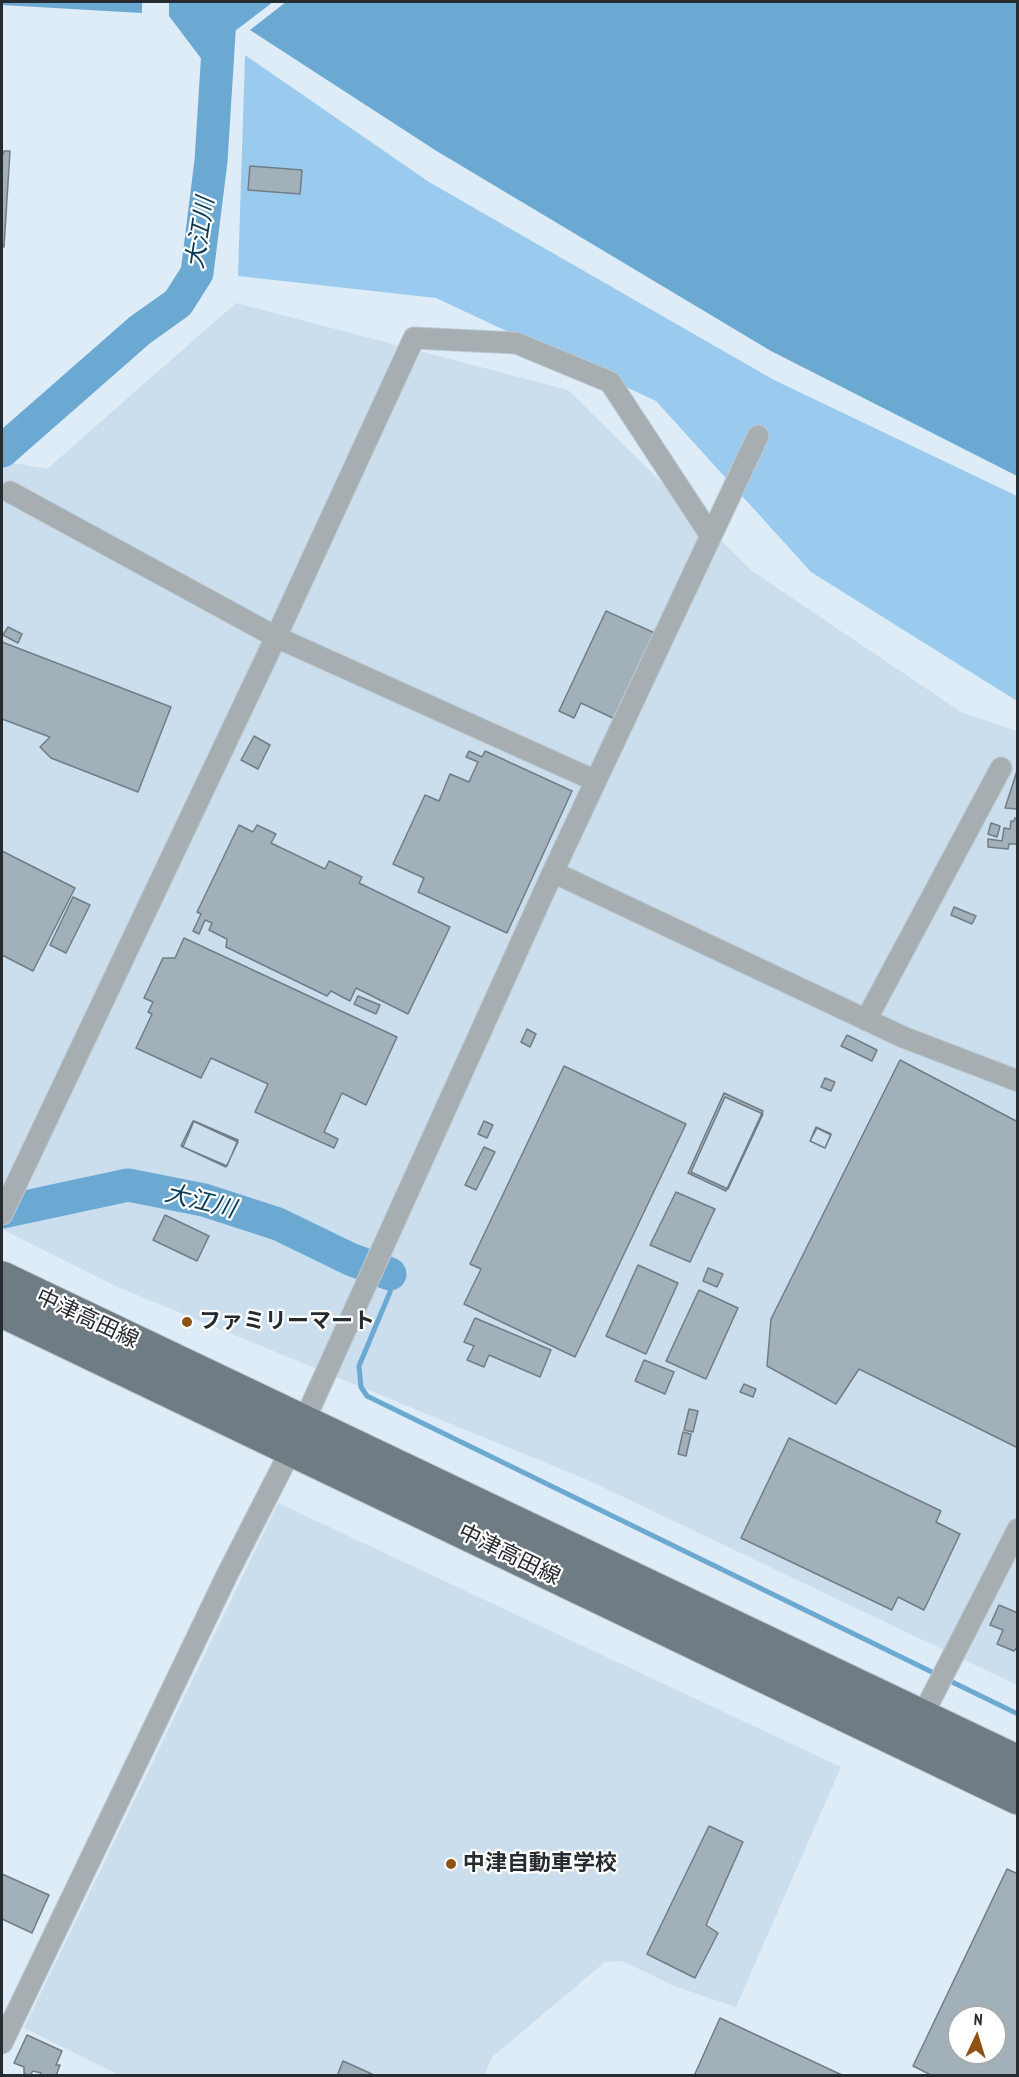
<!DOCTYPE html>
<html>
<head>
<meta charset="utf-8">
<style>
  body { margin:0 }
  #map { position:relative; width:1019px; height:2077px; overflow:hidden; background:#ddecf7; font-family:"PT Sans Narrow",sans-serif }
  canvas { display:block }
  .frame { position:absolute; inset:0; border:3px solid #262b2f; pointer-events:none }
  .north { position:absolute; left:947px; top:2005px; width:60px; height:60px; box-sizing:border-box; background:#fff; border:2px solid #a8aaac; border-radius:50%; rotate:4deg; font-size:16px; font-weight:700; line-height:24px; text-align:center; color:#262b2f }
  .north::after { content:''; display:block; margin:auto; width:21px; height:27px; background:#8f5215; clip-path:polygon(50% 0,100% 100%,50% 72%,0 100%) }
</style>
</head>
<body>
<div id="map">
<canvas width="1019" height="2077"></canvas>
<div class="frame"></div>
<div class="north">N</div>
</div>
<script>
const g = document.querySelector('canvas').getContext('2d');
g.lineJoin = 'round';
function fill(path, color) { g.fillStyle = color; g.fill(path, 'evenodd'); }
const toPath = rows => new Path2D(rows.map(r => 'M' + r).join(''));
function stroke(path, color, width, dash) { g.strokeStyle = color; g.lineWidth = width; g.lineCap = dash ? 'butt' : 'round'; g.setLineDash(dash || []); g.stroke(path); }
function label(font, color, halo, rows, align = 'center') {
  g.font = font + ' "PT Sans Narrow","Noto Sans JP",sans-serif'; g.lineWidth = 4.5; g.setLineDash([]); g.textBaseline = 'middle'; g.strokeStyle = halo; g.fillStyle = color; for (const [text, x, y, turn = 0] of rows) {
    g.save(); g.translate(x, y); g.rotate((+turn || 0) * Math.PI / 180); g.textAlign = isNaN(turn) ? turn : align; if (halo) g.strokeText(text, 0, 0); g.fillText(text, 0, 0); g.restore();
  }
}
fill(toPath([
  [236,303,568,390,752,571,961,712,1017,731,1017,1685,590,1481,120,1288,2,1229,2,461,47,469],
  [278,1503,841,1767,736,2007,674,1986,623,1961,605,1962,492,2057,484,2076,119,2075,24,2028]
]), '#cadeee');
fill(toPath([
  [245,55,429,182,774,380,1017,496,1017,701,811,572,656,401,436,298,238,276]
]), '#9acbee');
fill(toPath([
  [2,2,142,2,142,13,2,5],
  [169,2,273,2,235,31,231,70,209,69,169,16],
  [286,2,1017,2,1017,476,771,351,435,150,250,30]
]), '#6ca9d2');
stroke(toPath([
  [390,1274,392,1281,390,1292,359,1366,361,1387,367,1396,938,1675],
  [946,1679,1018,1714]
]), '#6ca9d2', 5);
stroke(toPath([
  [2,451,140,330,178,303,197,273,211,161,221,2],
  [2,1212,128,1185,204,1200,278,1224,350,1259,390,1274]
]), '#6ca9d2', 33);
const building = toPath([
  [4,151,10,151,4,247,2,247,2,157,4,151],
  [250,166,302,170,300,194,248,190,250,166],
  [606,611,657,634,617,720,581,703,574,718,559,711,606,611],
  [8,627,22,634,18,643,3,635,8,627],
  [2,642,171,707,138,792,51,758,40,747,50,737,2,719,2,642],
  [254,736,270,745,258,769,241,760,254,736],
  [469,751,482,757,485,751,572,791,507,933,418,892,424,878,393,864,425,795,439,801,450,774,469,782,478,762,466,757,469,751],
  [1018,768,1018,809,1005,808,1018,768],
  [1015,818,1018,818,1018,844,1009,844,1008,849,988,847,988,839,1002,841,1004,828,1010,829,1011,821,1014,821,1015,818],
  [991,823,1000,826,997,837,988,834,991,823],
  [239,825,253,832,257,825,276,834,271,843,325,869,329,861,362,877,359,883,450,927,408,1014,356,988,350,1001,331,991,327,996,226,947,227,939,209,930,212,923,205,920,199,934,193,931,201,914,197,912,239,825],
  [2,851,75,888,33,971,2,955,2,851],
  [73,897,90,905,66,953,50,945,73,897],
  [954,907,976,916,972,924,951,915,954,907],
  [184,938,397,1037,366,1105,342,1093,324,1132,338,1139,334,1148,255,1112,268,1084,211,1058,201,1078,136,1048,152,1014,148,1012,153,1002,144,998,163,958,175,958,184,938],
  [358,996,380,1005,376,1014,354,1004,358,996],
  [527,1029,536,1034,530,1047,521,1042,527,1029],
  [847,1035,877,1050,872,1061,841,1046,847,1035],
  [900,1060,1018,1122,1018,1448,859,1369,836,1404,767,1366,771,1319,900,1060],
  [564,1066,686,1124,575,1357,464,1304,481,1269,470,1264,564,1066],
  [825,1078,835,1082,831,1091,821,1087,825,1078],
  [724,1093,763,1111,726,1191,688,1173,724,1093],
  [725,1097,763,1114,728,1189,691,1172,725,1097],
  [193,1121,238,1142,226,1167,181,1146,193,1121],
  [194,1121,238,1140,227,1166,183,1147,194,1121],
  [484,1121,493,1125,487,1138,478,1134,484,1121],
  [816,1127,831,1134,825,1148,810,1141,816,1127],
  [817,1128,831,1135,825,1148,810,1141,817,1128],
  [484,1147,495,1152,476,1190,465,1185,484,1147],
  [676,1192,715,1209,690,1262,650,1245,676,1192],
  [165,1215,209,1236,197,1261,153,1240,165,1215],
  [638,1265,678,1283,646,1354,606,1336,638,1265],
  [708,1268,723,1274,717,1287,703,1281,708,1268],
  [699,1290,738,1308,706,1379,666,1361,699,1290],
  [475,1318,551,1350,540,1377,489,1355,484,1367,467,1360,474,1346,464,1342,475,1318],
  [644,1360,674,1372,665,1394,635,1381,644,1360],
  [744,1384,756,1389,753,1397,740,1392,744,1384],
  [689,1409,698,1411,693,1432,684,1430,689,1409],
  [683,1432,691,1434,686,1456,678,1454,683,1432],
  [789,1438,941,1511,936,1522,960,1534,924,1610,898,1597,892,1610,741,1538,789,1438],
  [999,1605,1018,1613,1018,1646,1014,1651,997,1644,1003,1630,990,1625,999,1605],
  [709,1826,743,1842,706,1925,718,1933,695,1978,647,1954,709,1826],
  [1007,1869,1018,1874,1018,2076,933,2076,913,2066,1007,1869],
  [959,2017,995,2017,995,2053,959,2053,959,2017],
  [2,1874,49,1895,32,1933,2,1919,2,1874],
  [720,2018,844,2076,694,2076,720,2018],
  [27,2035,62,2051,56,2065,60,2065,56,2076,40,2076,41,2073,33,2071,29,2076,24,2073,24,2067,14,2063,27,2035],
  [343,2061,372,2074,371,2076,337,2076,343,2061]
]);
fill(building, '#a2b0ba');
stroke(building, '#707d87', 1.5);
const minor = toPath([
  [10,492,276,637,596,781],
  [553,872,903,1037,1018,1081],
  [866,1020,1001,768],
  [2,1214,276,637,414,338,516,343,610,382,711,536],
  [917,1726,1018,1529],
  [2,2043,227,1575,291,1450,553,872,758,436]
]);
const primary = toPath([
  [2,1278,1018,1762],
  [2,1311,1018,1798]
]);
stroke(minor, '#bcc9d3', 23);
stroke(primary, '#bcc9d3', 35);
stroke(minor, '#a7aeb2', 21);
stroke(primary, '#707c84', 33);
for (const [x, y, r, color] of [
  [187,1322,6,"#8f5215"],
  [451,1864,6,"#8f5215"]
]) { const dot = new Path2D(); dot.arc(x, y, r, 0, 2 * Math.PI); g.fillStyle = color; g.fill(dot); stroke(dot, '#fff', 2); }
label('22px', '#262b2f', '#fff', [
  ["中津高田線",87,1319,25],
  ["中津高田線",509,1555,26]
]);
label('bold 22px', '#262b2f', '#fff', [
  ["ファミリーマート",199,1322],
  ["中津自動車学校",463,1864]
], 'left');
label('italic 24px', '#063955', '#fff', [
  ["大江川",201,233,-81],
  ["大江川",200,1202,14]
]);
</script>
</body>
</html>
